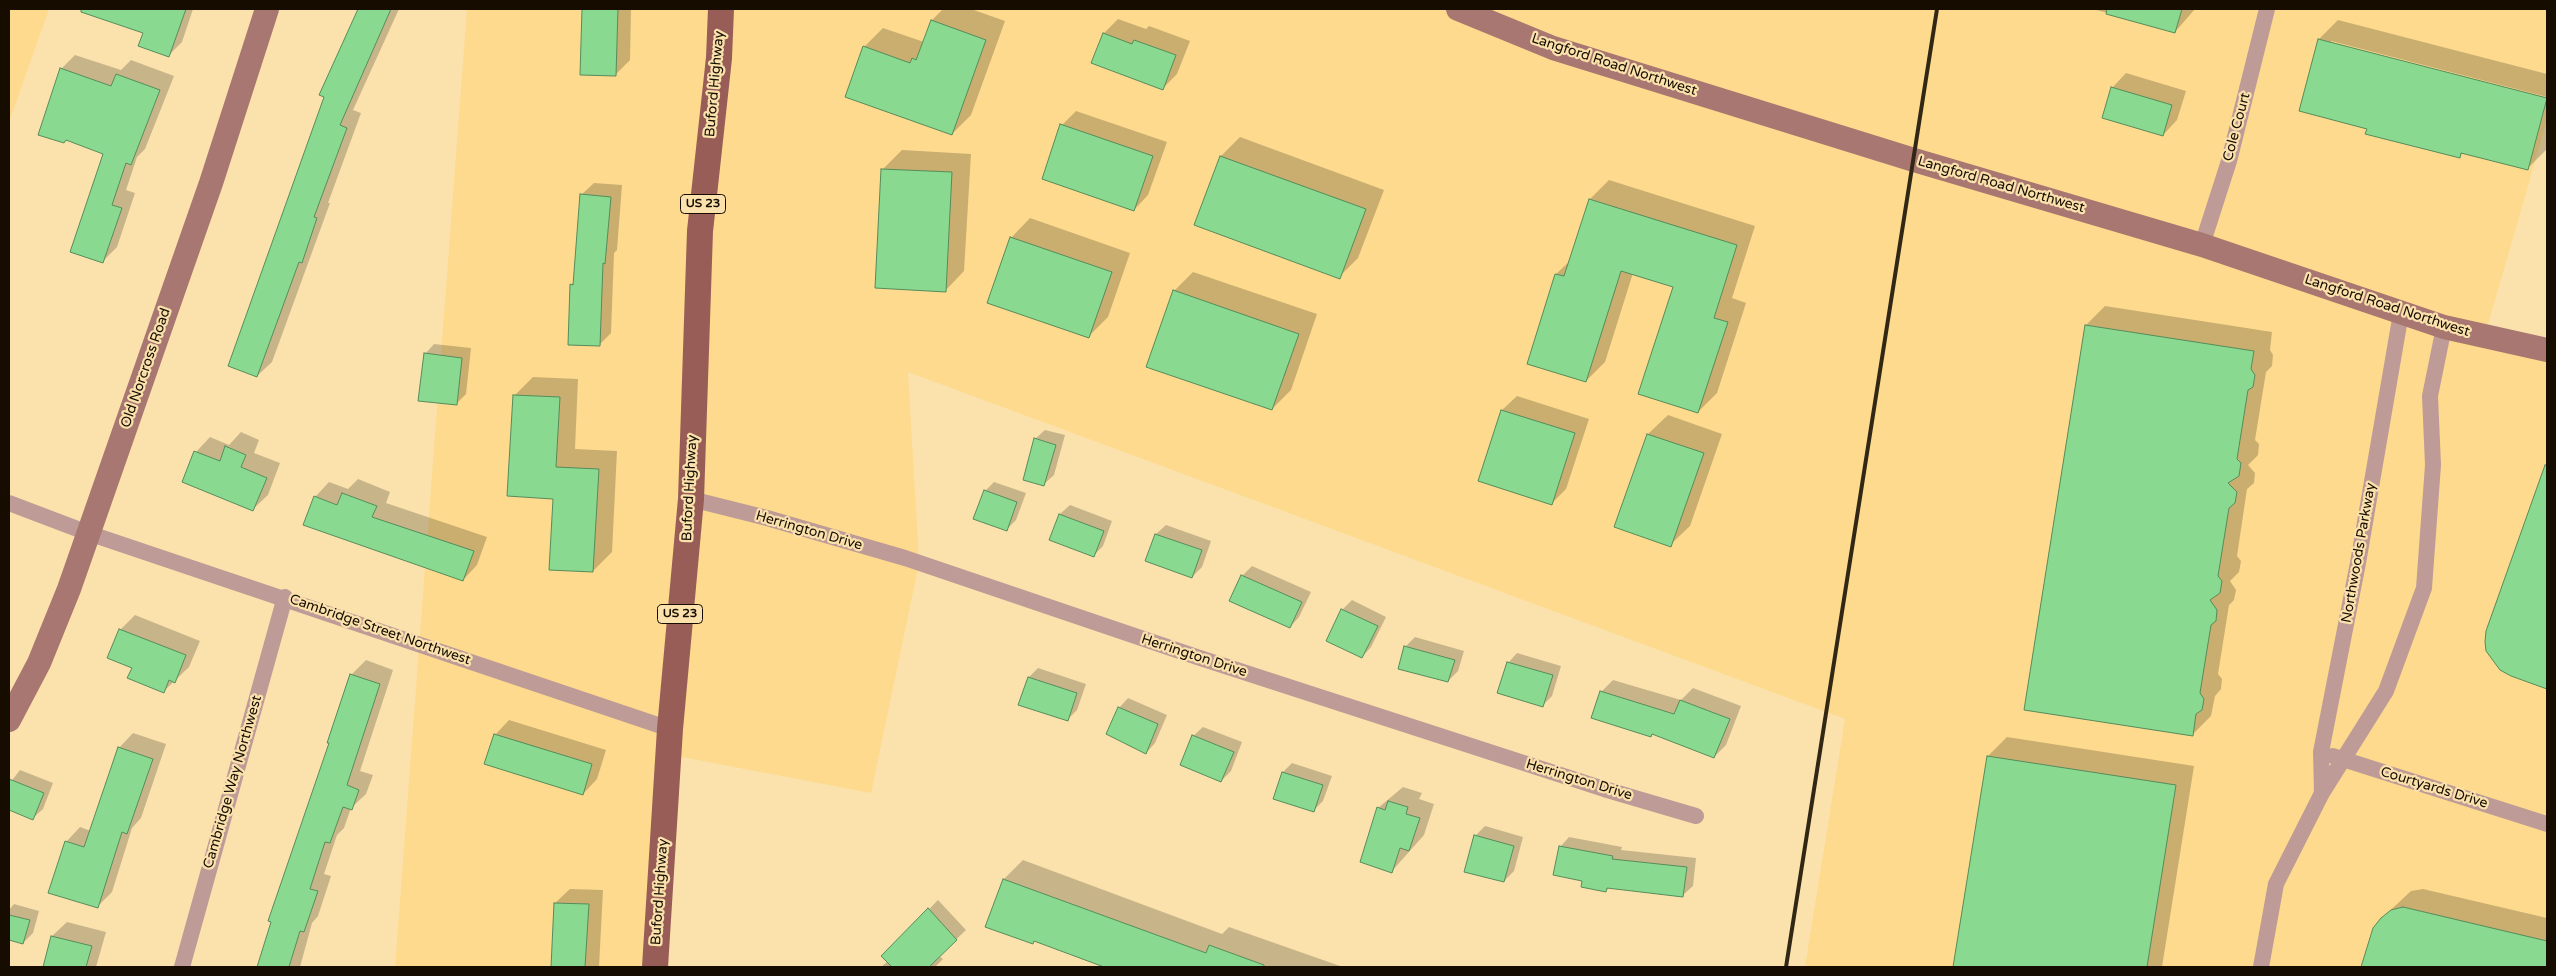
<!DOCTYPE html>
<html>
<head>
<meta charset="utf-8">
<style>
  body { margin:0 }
  #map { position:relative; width:2556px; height:976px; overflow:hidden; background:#fbe2ac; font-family:"Varela Round",sans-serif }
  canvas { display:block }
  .frame { position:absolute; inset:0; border:10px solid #160d00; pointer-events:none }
</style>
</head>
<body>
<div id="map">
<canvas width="2556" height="976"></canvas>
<div class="frame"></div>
</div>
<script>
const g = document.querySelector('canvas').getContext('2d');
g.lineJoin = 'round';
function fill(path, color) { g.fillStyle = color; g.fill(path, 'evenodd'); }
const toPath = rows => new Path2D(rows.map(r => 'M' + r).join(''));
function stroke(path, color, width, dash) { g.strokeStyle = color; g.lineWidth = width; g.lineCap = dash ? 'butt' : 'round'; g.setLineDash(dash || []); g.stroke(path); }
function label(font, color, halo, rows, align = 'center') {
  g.font = font + ' "Varela Round",sans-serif'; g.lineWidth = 4.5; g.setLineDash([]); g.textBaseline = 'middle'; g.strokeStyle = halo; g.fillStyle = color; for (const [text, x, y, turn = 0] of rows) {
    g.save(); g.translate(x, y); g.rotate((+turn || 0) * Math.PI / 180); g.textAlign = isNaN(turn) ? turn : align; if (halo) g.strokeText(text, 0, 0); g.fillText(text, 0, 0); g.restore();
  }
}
fill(toPath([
  [9,9,49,9,9,122],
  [467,9,2547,9,2547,120,2484,338,2547,358,2547,967,1805,967,1845,719,908,372,919,563,871,793,666,754,644,967,395,967]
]), '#fdda8d');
fill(toPath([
  [93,9,193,9,182,42,169,55,144,32,91,14],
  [354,9,399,9,353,110,361,113,328,203,330,203,272,362,257,376,359,11],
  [584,9,631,9,630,60,615,75,582,74],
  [943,9,971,9,1005,21,971,115,952,134,864,47,883,28,924,42,932,20],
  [2093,9,2195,9,2175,32],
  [1118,19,1146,29,1149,26,1190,41,1177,74,1163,88,1093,62,1104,33],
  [2338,20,2547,74,2547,97,2331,41,2331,43,2547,99,2546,150,2527,169,2464,152,2459,157,2368,128,2301,110,2319,39],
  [75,55,121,70,131,60,174,76,145,149,137,157,126,190,135,193,117,247,102,262,105,153,61,69],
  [2126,73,2186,91,2177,120,2163,135,2112,88],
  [1076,111,1167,142,1148,195,1134,210,1062,125],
  [1240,137,1384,190,1358,258,1339,277,1221,156],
  [902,150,971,154,964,271,945,291,883,169],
  [1609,180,1755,226,1732,298,1746,303,1717,393,1698,412,1674,286,1633,273,1605,362,1586,381,1556,274,1571,260,1590,199],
  [594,183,622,185,617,250,614,253,611,333,599,345,571,285,574,282,581,195],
  [1030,218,1130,253,1108,317,1089,336,1011,238],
  [1193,272,1317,314,1291,390,1272,409,1174,291],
  [2105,306,2272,332,2270,350,2273,355,2272,366,2266,372,2255,440,2259,444,2258,455,2248,465,2255,473,2254,483,2247,489,2237,556,2241,561,2239,572,2230,581,2236,590,2234,600,2229,605,2218,674,2222,679,2221,689,2215,696,2211,716,2192,735,2086,325],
  [434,344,471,348,466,394,456,404,425,354],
  [533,377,578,379,575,449,617,451,612,552,593,571,554,498,514,396],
  [1517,396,1589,419,1566,489,1552,503,1480,480,1502,410],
  [1668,415,1722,434,1690,526,1670,545,1616,526,1648,434],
  [1045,430,1065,435,1054,475,1044,484,1035,439],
  [241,432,259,440,254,453,280,463,268,495,253,509,196,452,210,437,229,445],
  [2547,463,2547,688,2511,675,2488,631],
  [358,479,390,492,386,503,487,537,477,565,463,580,315,497,329,482,348,489],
  [994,482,1026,493,1016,520,1006,530,985,491],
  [1070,505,1112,521,1103,546,1093,556,1051,540,1060,514],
  [1166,525,1211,541,1202,567,1192,577,1147,561,1156,534],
  [1252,566,1311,592,1299,617,1290,627,1242,576],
  [1352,600,1386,617,1371,647,1362,657,1342,610],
  [135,615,200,641,189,667,164,691,133,667,109,658,121,629],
  [1415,637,1464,651,1458,671,1448,681,1405,647],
  [1517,653,1561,666,1552,696,1543,705,1508,663],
  [366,660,393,670,360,771,373,775,366,794,351,808,344,828,337,835,324,874,331,876,318,916,312,923,300,967,258,967,351,675],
  [1038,668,1086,684,1077,710,1067,720,1029,677],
  [1613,680,1681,700,1693,688,1741,706,1726,745,1714,757,1601,692],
  [1128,698,1167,715,1155,743,1146,753,1127,745,1119,708],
  [509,720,606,750,597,779,583,794,495,735],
  [1203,727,1242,742,1231,771,1221,781,1193,736],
  [133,733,166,744,141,818,132,828,112,892,97,907,66,842,80,827,91,831,119,748],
  [2007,737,2194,766,2162,967,1954,967,1988,756],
  [1292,763,1332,776,1323,801,1314,810,1283,772],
  [20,770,53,783,43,809,33,818,9,809,9,784],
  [1403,787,1422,793,1419,799,1434,804,1424,835,1392,871,1378,808],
  [1485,826,1523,837,1514,871,1504,881,1475,836],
  [1569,837,1622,847,1621,850,1696,858,1693,886,1683,895,1610,887,1606,891,1583,880,1560,847],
  [1023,860,1222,934,1229,927,1343,967,1108,967,1035,940,1033,943,987,926,1004,879],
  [570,889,603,890,599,967,552,967,555,903],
  [2423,889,2547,918,2547,967,2363,967,2368,944,2382,918,2411,891],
  [938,900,966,930,939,956,943,959,935,967,881,967,888,961,883,956],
  [14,904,39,911,33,933,23,943,9,939,9,910],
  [67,922,106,932,96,967,44,967,52,936]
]), '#0003');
const building = toPath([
  [81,9,186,9,169,57,138,46,143,33,81,12,81,9],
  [358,9,391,9,340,125,347,128,314,217,317,218,302,263,299,262,257,377,228,366,324,97,319,95,358,9],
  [582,9,618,9,616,76,580,75,582,9],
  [2107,9,2182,9,2175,33,2106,14,2107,9],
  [931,20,986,40,952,135,845,97,863,46,910,63,912,58,916,60,931,20],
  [1103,33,1132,44,1134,40,1176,55,1163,90,1091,63,1103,33],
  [2318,39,2547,98,2528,170,2461,153,2460,158,2365,134,2367,129,2299,111,2318,39],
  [60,68,111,86,116,74,160,90,131,165,126,163,112,205,122,208,103,263,70,252,103,154,66,140,64,143,38,135,60,68],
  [2111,87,2172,105,2163,136,2102,118,2111,87],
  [1060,124,1153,156,1134,211,1042,179,1060,124],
  [1220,156,1366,209,1340,279,1194,225,1220,156],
  [881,169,952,172,946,292,875,288,881,169],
  [580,194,611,197,605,264,603,263,600,346,568,345,570,284,573,285,580,194],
  [1589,199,1737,245,1714,318,1728,322,1698,413,1638,394,1673,287,1621,271,1586,382,1527,364,1555,274,1564,276,1589,199],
  [1010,237,1112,272,1089,338,987,303,1010,237],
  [1173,290,1299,334,1272,410,1146,367,1173,290],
  [2085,325,2254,351,2251,369,2255,375,2253,387,2248,390,2237,459,2241,463,2239,476,2228,483,2237,492,2235,503,2229,508,2218,576,2222,581,2220,593,2210,600,2217,610,2216,621,2211,625,2200,693,2204,699,2202,710,2196,714,2193,736,2024,710,2085,325],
  [424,353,462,358,457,405,418,401,424,353],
  [513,395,560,397,556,467,599,469,593,572,549,570,553,499,507,496,513,395],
  [1501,410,1575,433,1552,505,1478,481,1501,410],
  [1647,434,1704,453,1671,547,1614,527,1647,434],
  [1034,438,1056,445,1044,486,1023,480,1034,438],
  [225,446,246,455,241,467,267,478,253,511,182,482,194,451,220,461,225,446],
  [2545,465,2547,465,2547,689,2511,676,2500,670,2486,651,2485,642,2486,631,2545,465],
  [984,490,1017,502,1007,531,973,519,984,490],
  [342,493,377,506,372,517,474,551,463,581,303,525,314,496,337,505,342,493],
  [1059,514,1104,531,1094,557,1049,540,1059,514],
  [1155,534,1202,550,1192,578,1145,561,1155,534],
  [1241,575,1302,602,1290,628,1229,601,1241,575],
  [1341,609,1378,626,1362,658,1326,641,1341,609],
  [119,629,186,655,175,683,169,680,164,693,127,678,132,668,107,658,119,629],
  [1404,646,1455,660,1448,682,1398,669,1404,646],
  [1507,662,1553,675,1543,707,1497,693,1507,662],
  [350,674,380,684,347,785,359,790,352,810,343,807,330,843,325,842,310,889,318,891,304,932,300,931,289,967,257,967,271,922,268,921,329,743,327,743,350,674],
  [1028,677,1077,693,1068,721,1018,705,1028,677],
  [1600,691,1674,714,1680,700,1730,719,1714,758,1652,734,1651,737,1591,718,1600,691],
  [1118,707,1158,724,1146,754,1106,734,1118,707],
  [494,734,592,764,583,795,484,764,494,734],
  [1192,735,1234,752,1221,782,1180,765,1192,735],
  [118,747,153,759,127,834,122,832,98,908,48,893,65,841,84,847,118,747],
  [1987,756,2176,785,2147,967,1953,967,1987,756],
  [1282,772,1323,785,1314,812,1273,799,1282,772],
  [9,779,44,793,33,820,9,810,9,779],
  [1388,801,1408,807,1406,814,1420,818,1409,851,1400,848,1392,873,1360,862,1377,807,1385,810,1388,801],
  [1474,835,1514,846,1504,882,1464,872,1474,835],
  [1559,846,1613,856,1612,859,1687,867,1683,897,1607,888,1606,892,1581,887,1582,881,1553,875,1559,846],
  [1003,879,1206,953,1209,945,1264,965,1264,967,1104,967,1034,941,1033,944,985,927,1003,879],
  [554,903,589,904,585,967,551,967,554,903],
  [2403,907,2547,941,2547,967,2361,967,2373,928,2381,918,2391,910,2403,907],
  [928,908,957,940,929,967,892,967,881,956,928,908],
  [9,915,30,920,23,944,9,940,9,915],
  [51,936,92,946,86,967,43,967,51,936]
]);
fill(building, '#89d990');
stroke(building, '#568c5b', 1);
stroke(toPath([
  [2202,245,2229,161,2267,9],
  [691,499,767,518,905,558,1197,657,1604,789,1696,816],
  [9,503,88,533,670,729],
  [2333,756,2547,824],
  [2322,793,2321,752,2358,563,2401,313],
  [182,967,285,597],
  [2261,967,2276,884,2322,793,2386,691,2424,588,2433,465,2430,396,2444,327]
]), '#be9b97', 16);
stroke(toPath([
  [1458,9,1553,48,1914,160,2202,245,2444,327,2547,350],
  [9,720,39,663,69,589,211,183,267,9]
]), '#a97771', 24);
stroke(toPath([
  [655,967,670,729,691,499,700,231,719,58,721,9]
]), '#985d57', 26);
stroke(toPath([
  [1786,967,1937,9]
]), '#322715', 4);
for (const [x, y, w] of [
  [703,204,45],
  [680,614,45]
]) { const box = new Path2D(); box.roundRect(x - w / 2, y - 9.5, w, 19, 4); g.fillStyle = '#fbe2ac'; g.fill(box); stroke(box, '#160d00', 1); }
label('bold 12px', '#160d00', null, [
  ["US 23",703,204],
  ["US 23",680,614]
]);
label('14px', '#160d00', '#fbe2ac', [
  ["Langford Road Northwest",1614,65,18],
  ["Buford Highway",715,84,-85],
  ["Cole Court",2237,127,-75],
  ["Langford Road Northwest",2001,185,16],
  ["Langford Road Northwest",2387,306,18],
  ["Old Norcross Road",146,368,-71],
  ["Buford Highway",690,488,-87],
  ["Herrington Drive",809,531,16],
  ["Northwoods Parkway",2359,553,-80],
  ["Cambridge Street Northwest",380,630,19],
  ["Herrington Drive",1194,656,18],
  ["Herrington Drive",1579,780,17],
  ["Cambridge Way Northwest",233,782,-74],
  ["Courtyards Drive",2434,788,17],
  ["Buford Highway",660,892,-86]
]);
</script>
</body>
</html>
